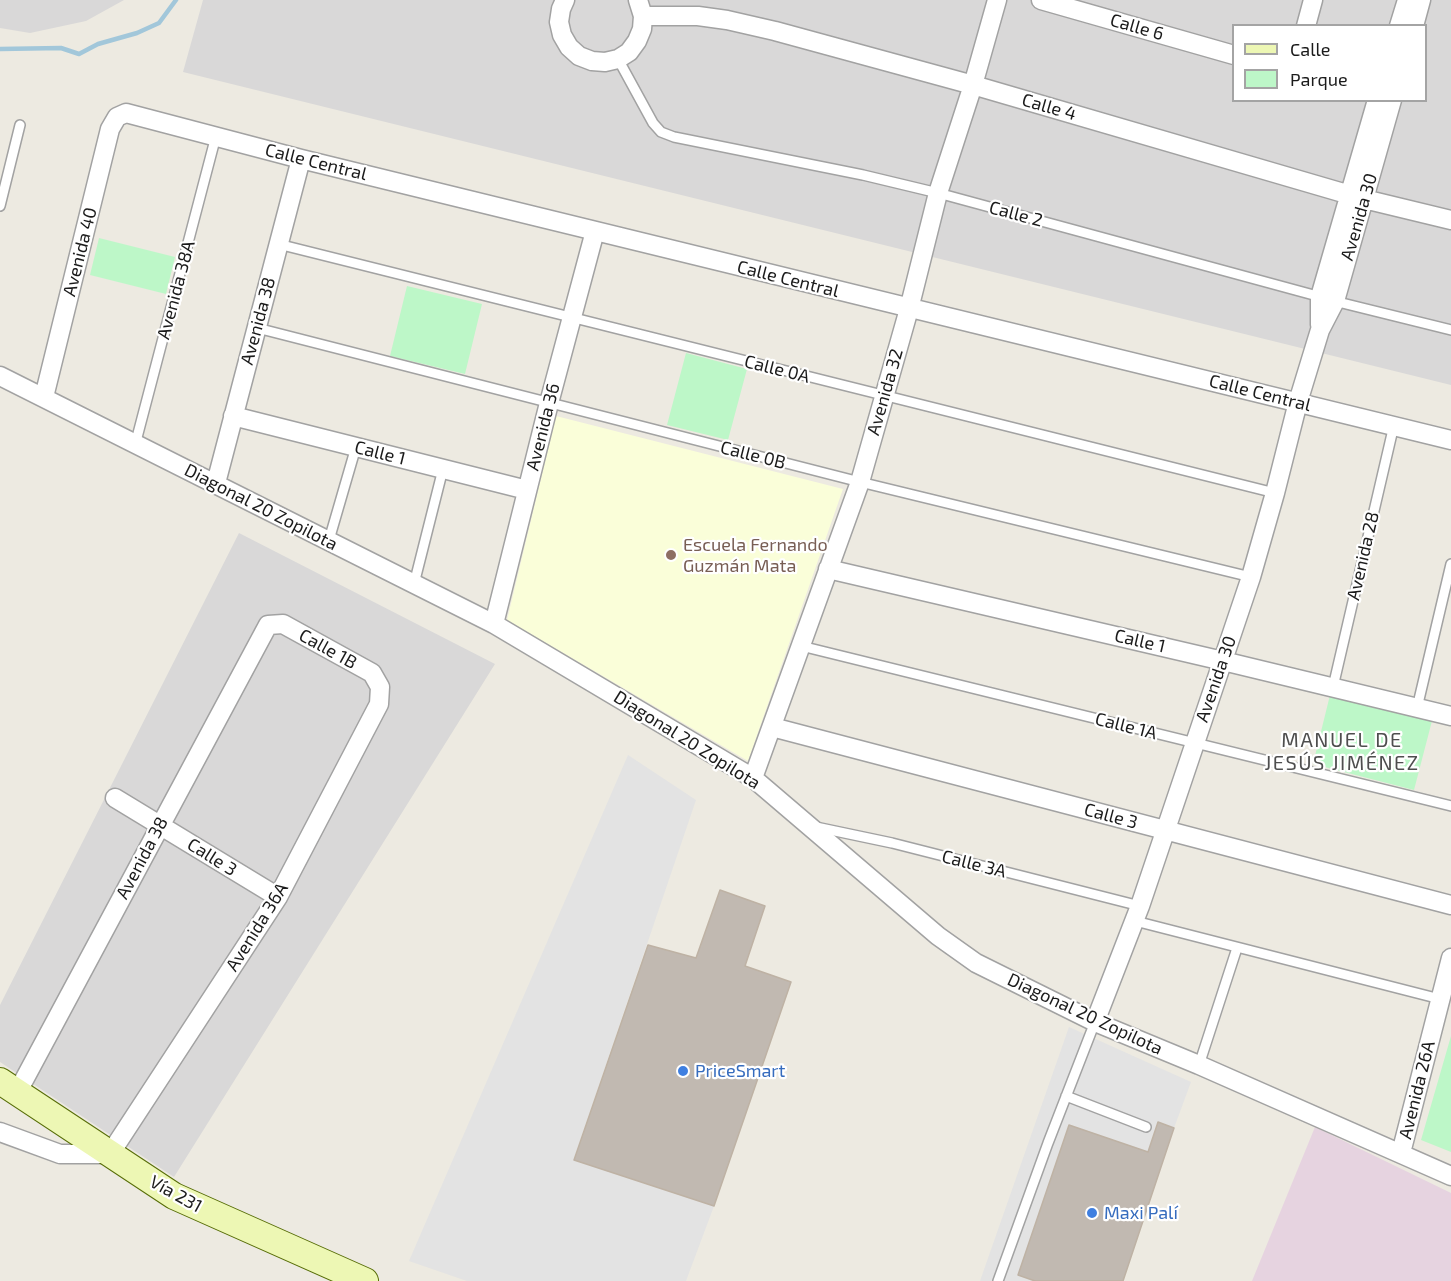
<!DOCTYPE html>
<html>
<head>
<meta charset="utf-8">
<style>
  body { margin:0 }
  #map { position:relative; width:1451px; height:1281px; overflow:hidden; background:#edeae1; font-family:"Exo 2",sans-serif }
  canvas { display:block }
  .legend { position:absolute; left:1232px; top:24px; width:195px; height:78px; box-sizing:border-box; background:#fff; border:2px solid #a4a4a4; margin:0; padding:8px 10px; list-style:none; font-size:18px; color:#1b1b1b }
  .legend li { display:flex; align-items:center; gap:12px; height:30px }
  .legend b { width:30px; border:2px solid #a4a4a4 }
</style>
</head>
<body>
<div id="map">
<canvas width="1451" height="1281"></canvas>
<ul class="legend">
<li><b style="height:8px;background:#edf7b4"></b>Calle</li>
<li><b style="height:16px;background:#bdf7c8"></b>Parque</li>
</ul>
</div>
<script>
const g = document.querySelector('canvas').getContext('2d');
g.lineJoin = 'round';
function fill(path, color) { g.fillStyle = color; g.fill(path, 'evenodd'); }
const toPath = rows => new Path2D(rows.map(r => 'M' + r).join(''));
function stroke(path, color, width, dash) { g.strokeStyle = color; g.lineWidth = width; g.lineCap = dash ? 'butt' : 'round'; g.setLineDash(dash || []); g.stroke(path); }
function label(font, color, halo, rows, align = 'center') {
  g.font = font + ' "Exo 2",sans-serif'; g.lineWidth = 4.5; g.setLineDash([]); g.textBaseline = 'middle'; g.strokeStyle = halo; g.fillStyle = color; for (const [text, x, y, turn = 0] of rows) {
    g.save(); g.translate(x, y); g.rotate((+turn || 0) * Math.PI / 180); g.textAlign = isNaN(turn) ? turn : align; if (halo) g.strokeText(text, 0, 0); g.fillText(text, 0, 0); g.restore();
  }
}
fill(toPath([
  [0,0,124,0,86,21,30,33,0,28],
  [203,0,1451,0,1451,385,183,72],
  [1234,26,1426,26,1426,100,1234,100],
  [239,533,495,664,174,1177,0,1062,0,1005]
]), '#d9d8d8');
fill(toPath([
  [1315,1127,1451,1193,1451,1281,1252,1281]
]), '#e6d3e0');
fill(toPath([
  [556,416,843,489,748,761,507,620]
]), '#fafed9');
fill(toPath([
  [99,238,175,257,166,294,90,275],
  [407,286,482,304,465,374,390,356],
  [686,353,747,369,728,440,667,425],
  [1331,691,1433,717,1414,790,1313,764],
  [1451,1036,1451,1152,1421,1140]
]), '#bdf7c8');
fill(toPath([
  [628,755,696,800,574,1159,714,1206,686,1281,467,1281,409,1261],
  [1069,1027,1191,1082,1174,1128,1157,1123,1148,1152,1069,1125,1018,1275,1035,1281,980,1281]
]), '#e3e3e3');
stroke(toPath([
  [0,49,61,48,79,54,98,44,137,33,159,23,176,0]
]), '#a2c7da', 4.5);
const building = toPath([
  [720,890,765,906,745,966,791,982,714,1206,574,1160,648,945,696,958,720,890],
  [1158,1122,1174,1128,1123,1281,1035,1281,1018,1275,1069,1125,1148,1152,1158,1122]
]);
fill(building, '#c1b9b1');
stroke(building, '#beb2a4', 1.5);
const service = toPath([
  [618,59,653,123,661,132,674,137,863,175,938,193,1321,297],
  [0,206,20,125],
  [278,244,1275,493],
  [1334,301,1451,330],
  [257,328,860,482,1251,577],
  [135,445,216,136],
  [329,540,356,447],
  [414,584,443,469],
  [801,646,1451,806],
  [1333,687,1394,425],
  [1417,708,1451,564],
  [816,827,892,843,1140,906],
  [1135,921,1440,999],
  [1199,1065,1237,948],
  [1066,1096,1146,1127],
  [998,1281,1048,1143,1095,1022]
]);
const minor = toPath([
  [565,0,561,9,559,22,562,35,569,47,579,56,592,61,605,62,618,59,629,52,637,41,642,29,643,16,638,0],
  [1041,0,1234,55],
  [643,16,698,16,727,20,775,31,973,85,1364,199,1451,220],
  [1306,26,1313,0],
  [1399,26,1407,0],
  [1414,26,1421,0],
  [1320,325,1320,297,1377,100],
  [0,376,494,624,753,778,938,936,976,963,1095,1022,1199,1065,1451,1176],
  [44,397,110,129,117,117,126,113,301,159,1451,440],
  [233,416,527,490],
  [216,483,301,159],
  [828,569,1223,661,1451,716],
  [494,624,549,403,595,231],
  [772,727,1451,905],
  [753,778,860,482,909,309,938,193,973,85,997,0],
  [115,798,278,897],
  [1095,1022,1140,906,1251,577,1275,493,1298,402,1320,330,1335,301,1392,100],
  [0,1132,60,1154,110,1154,278,897,379,704,380,687,372,673,283,624,268,625,17,1093],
  [1401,1153,1451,958]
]);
const secondary = toPath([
  [0,1081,174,1196,365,1281]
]);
stroke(service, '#a2a2a2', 12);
stroke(minor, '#a2a2a2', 21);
stroke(secondary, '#576d07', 28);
stroke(service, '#fff', 9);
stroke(minor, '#fff', 18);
stroke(secondary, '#edf7b4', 26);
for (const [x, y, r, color] of [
  [671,555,6,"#8d6e63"],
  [683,1071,6,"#3f7fe0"],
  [1092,1213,6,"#3f7fe0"]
]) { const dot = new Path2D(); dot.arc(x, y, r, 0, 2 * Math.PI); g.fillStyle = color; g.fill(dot); stroke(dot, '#fff', 2); }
label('18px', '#1b1b1b', '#fff', [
  ["Calle 6",1137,27,16],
  ["Calle 4",1049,107,16],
  ["Calle Central",316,162,14],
  ["Calle 2",1016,214,15],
  ["Avenida 30",1359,217,-74],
  ["Avenida 40",80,252,-76],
  ["Calle Central",788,279,14],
  ["Avenida 38A",176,290,-75],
  ["Avenida 38",258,321,-75],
  ["Calle 0A",777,369,14],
  ["Avenida 32",885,392,-74],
  ["Calle Central",1260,393,14],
  ["Avenida 36",543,427,-76],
  ["Calle 1",380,453,14],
  ["Calle 0B",753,455,14],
  ["Diagonal 20 Zopilota",261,507,27],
  ["Avenida 28",1363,556,-77],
  ["Calle 1",1140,641,13],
  ["Calle 1B",328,649,29],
  ["Avenida 30",1216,679,-71],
  ["Calle 1A",1126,726,14],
  ["Diagonal 20 Zopilota",687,740,32],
  ["Calle 3",1111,816,15],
  ["Calle 3",212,857,32],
  ["Avenida 38",142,858,-62],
  ["Calle 3A",974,864,14],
  ["Avenida 36A",257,927,-58],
  ["Diagonal 20 Zopilota",1085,1014,25],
  ["Avenida 26A",1417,1090,-76],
  ["Vía 231",176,1194,29]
]);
label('18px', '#785e54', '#fff', [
  ["Escuela Fernando",683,545],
  ["Guzmán Mata",683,566]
], 'left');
label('18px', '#366cbe', '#fff', [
  ["PriceSmart",695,1071],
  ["Maxi Palí",1104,1213]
], 'left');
g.letterSpacing = '1.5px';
label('20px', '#4e4e4e', '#fff', [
  ["MANUEL DE",1342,740],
  ["JESÚS JIMÉNEZ",1342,763]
]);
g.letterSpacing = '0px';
</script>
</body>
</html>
